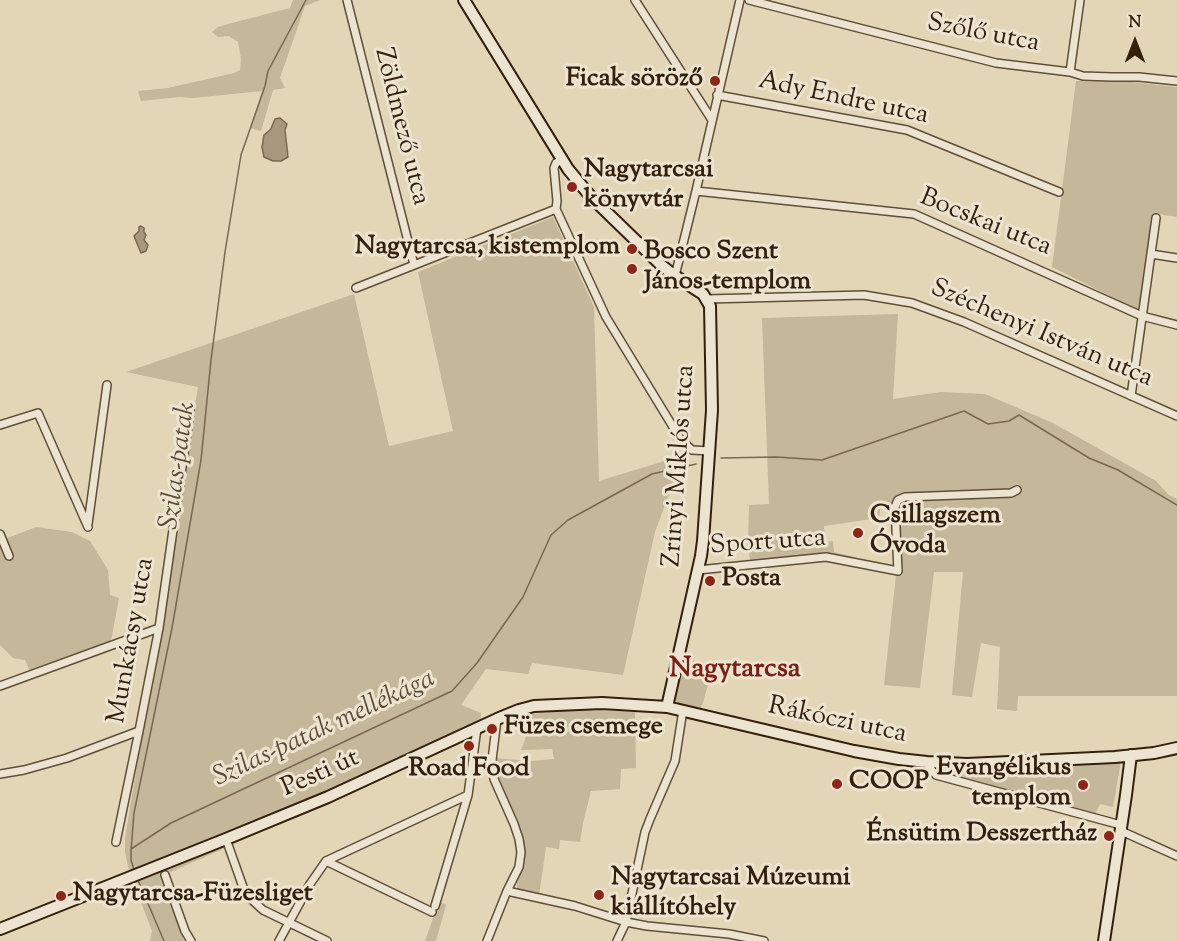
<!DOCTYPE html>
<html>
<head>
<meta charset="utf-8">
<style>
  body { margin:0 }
  #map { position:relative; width:1177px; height:941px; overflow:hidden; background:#e2d6b7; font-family:"Sorts Mill Goudy",serif }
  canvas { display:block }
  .north { position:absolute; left:1105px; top:12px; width:60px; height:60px; -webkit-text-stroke:4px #ece4d0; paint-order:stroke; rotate:0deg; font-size:16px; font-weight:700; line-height:24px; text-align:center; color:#34200d }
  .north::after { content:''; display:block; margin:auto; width:21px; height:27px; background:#34200d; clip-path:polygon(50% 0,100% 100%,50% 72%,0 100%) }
</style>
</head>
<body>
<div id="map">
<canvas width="1177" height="941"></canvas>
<div class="north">N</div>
</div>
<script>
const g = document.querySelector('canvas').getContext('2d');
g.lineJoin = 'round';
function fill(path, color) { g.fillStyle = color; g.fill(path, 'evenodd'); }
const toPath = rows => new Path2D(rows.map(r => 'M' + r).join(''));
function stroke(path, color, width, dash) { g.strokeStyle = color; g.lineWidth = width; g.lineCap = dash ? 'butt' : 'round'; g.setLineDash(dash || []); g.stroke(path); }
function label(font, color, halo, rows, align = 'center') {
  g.font = font + ' "Sorts Mill Goudy",serif'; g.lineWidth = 6; g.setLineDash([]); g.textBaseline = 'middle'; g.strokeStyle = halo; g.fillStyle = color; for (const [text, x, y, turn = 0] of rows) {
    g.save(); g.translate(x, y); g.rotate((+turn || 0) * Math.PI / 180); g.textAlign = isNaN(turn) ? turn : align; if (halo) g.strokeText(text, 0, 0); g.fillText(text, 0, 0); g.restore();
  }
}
fill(toPath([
  [293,0,320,0,305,6,280,78,285,88,273,90,261,131,250,128,262,91,193,98,179,97,141,101,138,91,168,88,234,73,240,70,241,59,238,42,229,36,218,37,212,32,218,27,232,23,290,8],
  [1076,81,1132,82,1177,87,1177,217,1157,214,1138,310,1052,267],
  [553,217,594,307,599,481,684,455,655,532,623,675,532,663,528,674,486,669,461,705,481,713,480,734,162,876,184,941,150,941,152,931,129,871,125,852,125,839,198,387,126,372,354,294,389,446,453,431,418,272],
  [898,314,893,399,941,392,985,394,1053,423,1156,481,1169,495,1177,499,1177,696,1018,696,1017,711,997,709,1000,647,981,643,972,697,952,695,963,572,934,572,920,688,884,685,896,575,830,561,751,568,748,546,749,505,769,504,762,318],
  [881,503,891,503,894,565,884,565,834,552,833,541,825,542,824,526,879,518],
  [36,527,72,532,90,541,108,570,110,595,119,598,111,641,30,672,25,660,13,658,0,645,0,541],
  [682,658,713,665,703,703,700,709,678,704,674,697],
  [579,709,635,712,636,768,621,769,620,789,591,791,583,823,580,842,560,840,559,849,546,847,539,896,517,891,517,883,522,857,495,778,495,758,529,761,554,759,552,749,521,750,528,732,526,717,532,714],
  [1121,761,1113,807,1100,804,1095,814,940,773,937,770,936,767],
  [439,901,446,905,436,941,425,941]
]), '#c4b79a');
const water = toPath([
  [280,118,287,124,285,130,288,157,281,161,273,161,264,157,262,147,264,135,271,129,272,126,275,119,280,118],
  [141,226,144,228,144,232,146,235,144,240,148,245,146,251,141,253,134,236,139,231,139,227,141,226]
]);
fill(water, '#a7987d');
stroke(water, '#796850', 1.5);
stroke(toPath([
  [721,458,776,457,822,460,964,411,988,424,1009,421,1019,415,1089,458,1118,470,1177,505],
  [131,849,171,823,452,691,477,663,523,597,551,535,568,520,652,474,696,464],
  [134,870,131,860,131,850,134,813,172,628,201,460,211,360,225,252,241,155,265,86,268,71,306,0],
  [138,880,164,941]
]), '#796850', 1.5);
const street = toPath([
  [347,0,414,265],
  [635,0,712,120],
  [749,0,996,63,1070,72,1083,76,1112,77,1139,77,1177,81],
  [1070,72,1080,0],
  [717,95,907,130,1059,192],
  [562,160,556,163,554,168,557,201,556,209,606,317,681,440,692,450,710,451],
  [696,191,914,214,1142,316,1177,325],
  [1151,254,1177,258],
  [675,276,696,191,740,0],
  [356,288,556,209],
  [707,299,864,295,912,303,964,322,1177,416],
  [1131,396,1156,218],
  [0,425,38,413,88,527],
  [88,524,107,385],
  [0,534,9,556],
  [698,570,826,557,898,571,895,507,898,500,905,497,1011,493,1017,490],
  [0,686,159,628],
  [927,762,930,768,936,775,1121,825],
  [0,774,24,770,67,758,139,731],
  [1121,831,1177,856],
  [226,839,243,887,251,899,263,910,327,941],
  [116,842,139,731,159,628,190,411],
  [326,861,432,912],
  [165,875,185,931,191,941],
  [507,891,575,906,626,922,647,926,729,934,764,941],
  [435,906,468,795,477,728],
  [279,941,310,884,326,861,468,795],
  [487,941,507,891,519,867,521,852,519,839,514,824,494,779,492,760,497,719],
  [617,941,626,922,645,832,650,819,675,761,683,710]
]);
const secondary = toPath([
  [464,0,568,169,591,197,661,265,675,276,703,294,710,306,712,410,703,541,701,556,667,707],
  [0,929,226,839,328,797,497,719,519,710,534,706,602,703,667,707,854,751,899,759,927,762,967,764,1115,757,1154,753,1177,748],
  [1104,941,1126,795,1131,755]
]);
stroke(street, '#604e38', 10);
stroke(secondary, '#34200d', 14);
stroke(street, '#ece4d0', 7);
stroke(secondary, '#ece4d0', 10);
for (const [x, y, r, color] of [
  [715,81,6,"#8f2418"],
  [572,187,6,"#8f2418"],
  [632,249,6,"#8f2418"],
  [632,269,6,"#8f2418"],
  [858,533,6,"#8f2418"],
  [710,581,6,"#8f2418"],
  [492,729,6,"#8f2418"],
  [469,746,6,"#8f2418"],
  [837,784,6,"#8f2418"],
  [1083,785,6,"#8f2418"],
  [1109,836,6,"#8f2418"],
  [599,895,6,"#8f2418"],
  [61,896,6,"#8f2418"]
]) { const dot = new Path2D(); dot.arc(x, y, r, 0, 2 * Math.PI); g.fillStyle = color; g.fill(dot); stroke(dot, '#ece4d0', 2); }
label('26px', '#34200d', '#ece4d0', [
  ["Szőlő utca",983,35,11],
  ["Ady Endre utca",843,100,12],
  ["Zöldmező utca",400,127,76],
  ["Bocskai utca",985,224,22],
  ["Széchenyi István utca",1041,335,23],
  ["Zrínyi Miklós utca",681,466,-86],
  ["Sport utca",768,544,-4],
  ["Munkácsy utca",133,641,-80],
  ["Rákóczi utca",837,722,12],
  ["Pesti út",321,775,-24]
]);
label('bold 26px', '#34200d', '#ece4d0', [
  ["Ficak söröző",703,81,"right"],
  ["Nagytarcsai",584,172],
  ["könyvtár",584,202],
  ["Nagytarcsa, kistemplom",620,249,"right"],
  ["Bosco Szent",644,254],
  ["János-templom",644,284],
  ["Csillagszem",870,518],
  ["Óvoda",870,548],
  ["Posta",722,581],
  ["Füzes csemege",504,729],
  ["Evangélikus",1071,770,"right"],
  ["templom",1071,800,"right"],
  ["Road Food",469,771,"center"],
  ["COOP",849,784],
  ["Énsütim Desszertház",1097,836,"right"],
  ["Nagytarcsai Múzeumi",611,880],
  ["kiállítóhely",611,910],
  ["Nagytarcsa-Füzesliget",73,896]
], 'left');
label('italic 27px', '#5c4a34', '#ece4d0', [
  ["Szilas-patak",180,466,-82],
  ["Szilas-patak mellékága",325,730,-25]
]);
label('bold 28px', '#7a1f14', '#ece4d0', [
  ["Nagytarcsa",735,671]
]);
</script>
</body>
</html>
